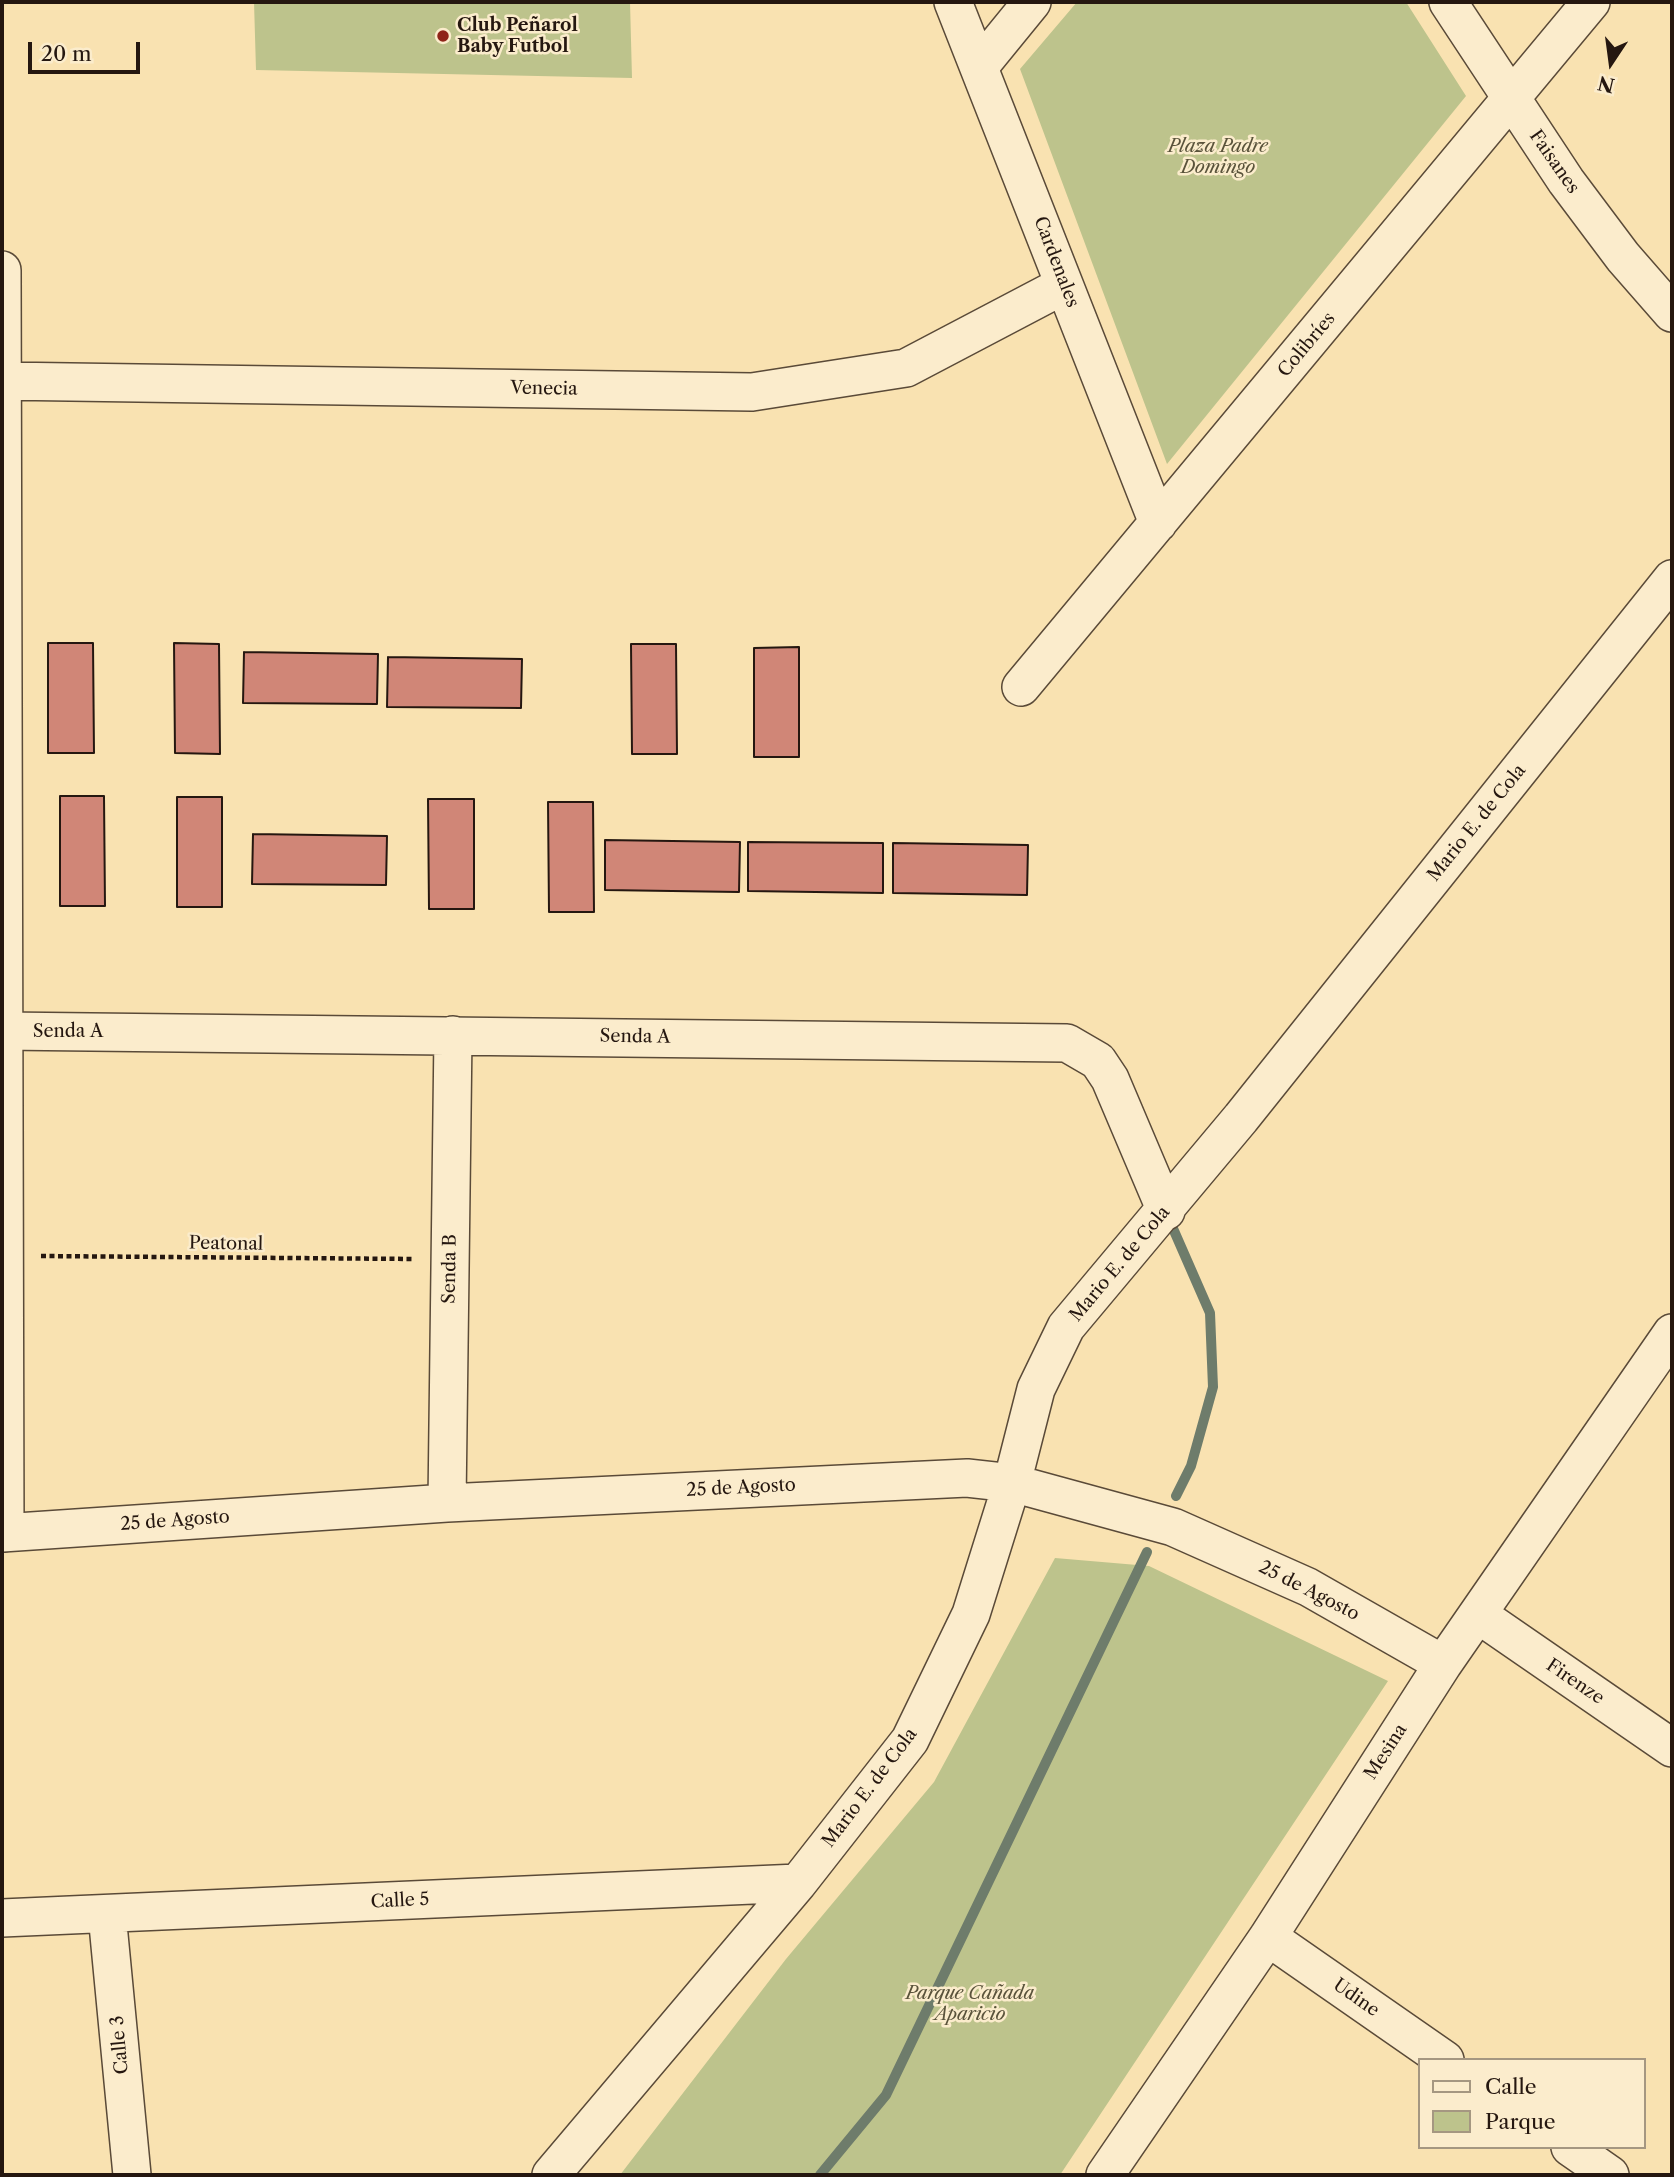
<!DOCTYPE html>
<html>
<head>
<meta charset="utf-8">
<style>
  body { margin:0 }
  #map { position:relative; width:1674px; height:2177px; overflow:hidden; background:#f9e2b1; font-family:"Libre Caslon Text",serif }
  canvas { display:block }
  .frame { position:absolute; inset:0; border:4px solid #251710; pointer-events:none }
  .legend { position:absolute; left:1418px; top:2058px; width:228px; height:91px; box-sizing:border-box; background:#fbeccc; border:2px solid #a59781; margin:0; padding:9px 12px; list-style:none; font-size:21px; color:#251710 }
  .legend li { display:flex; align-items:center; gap:14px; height:35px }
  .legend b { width:35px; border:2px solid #a59781 }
  .north { position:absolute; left:1576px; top:28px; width:70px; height:70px; -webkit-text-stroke:5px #fbeccc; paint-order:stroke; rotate:193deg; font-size:19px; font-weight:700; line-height:28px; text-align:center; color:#251710 }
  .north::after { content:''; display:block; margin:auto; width:24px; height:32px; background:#251710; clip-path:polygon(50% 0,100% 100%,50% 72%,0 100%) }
  .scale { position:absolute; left:28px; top:42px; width:112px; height:32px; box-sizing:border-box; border:4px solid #251710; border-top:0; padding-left:9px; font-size:21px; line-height:24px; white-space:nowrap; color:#251710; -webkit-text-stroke:5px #fbeccc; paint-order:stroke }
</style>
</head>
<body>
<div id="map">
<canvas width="1674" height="2177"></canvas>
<div class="frame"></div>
<ul class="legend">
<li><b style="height:9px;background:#fbeccc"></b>Calle</li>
<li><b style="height:19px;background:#bdc38c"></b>Parque</li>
</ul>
<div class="north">N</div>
<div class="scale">20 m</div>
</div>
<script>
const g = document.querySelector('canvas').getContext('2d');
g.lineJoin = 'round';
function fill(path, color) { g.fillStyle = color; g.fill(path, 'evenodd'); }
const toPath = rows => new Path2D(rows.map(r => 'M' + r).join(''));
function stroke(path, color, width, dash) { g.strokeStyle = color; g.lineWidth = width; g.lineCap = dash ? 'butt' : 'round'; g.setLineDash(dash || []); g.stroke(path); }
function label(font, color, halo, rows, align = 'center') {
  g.font = font + ' "Libre Caslon Text",serif'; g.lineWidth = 5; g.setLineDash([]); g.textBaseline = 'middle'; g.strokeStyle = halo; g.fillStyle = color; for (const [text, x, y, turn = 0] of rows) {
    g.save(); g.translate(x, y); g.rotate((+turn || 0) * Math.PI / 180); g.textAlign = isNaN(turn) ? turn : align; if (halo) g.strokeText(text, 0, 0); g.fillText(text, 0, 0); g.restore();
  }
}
fill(toPath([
  [254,2,630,2,632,78,256,70],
  [1077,2,1406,2,1466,96,1167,464,1020,69],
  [1055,1558,1149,1566,1388,1681,1060,2175,620,2175,786,1959,934,1782]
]), '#bdc38c');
stroke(toPath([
  [1168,1217,1210,1313,1213,1387,1191,1466,1176,1496],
  [820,2175,886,2095,1147,1552]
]), '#6e7c6b', 10);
const building = toPath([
  [48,643,93,643,94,753,48,753,48,643],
  [174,643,219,644,220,754,175,753,174,643],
  [631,644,676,644,677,754,632,754,631,644],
  [799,647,799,757,754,757,754,648,799,647],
  [244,652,378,654,377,704,243,703,244,652],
  [388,657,522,659,521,708,387,707,388,657],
  [60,796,104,796,105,906,60,906,60,796],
  [177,797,222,797,222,907,177,907,177,797],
  [428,799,474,799,474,909,429,909,428,799],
  [548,802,593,802,594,912,549,912,548,802],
  [253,834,387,836,386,885,252,884,253,834],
  [605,840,740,842,739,892,605,890,605,840],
  [748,842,883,843,883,893,748,891,748,842],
  [893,843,1028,845,1027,895,893,893,893,843]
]);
fill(building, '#d08677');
stroke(building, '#251710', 2);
const minor = toPath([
  [953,2,1158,523],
  [1448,2,1566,181,1623,257,1672,313],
  [979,67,1032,2],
  [2,270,5,1533],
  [2,381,752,392,906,368,1064,285],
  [1021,687,1591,2],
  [2,1031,1067,1043,1098,1061,1110,1079,1166,1211],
  [447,1503,453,1035],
  [2,1533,447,1503,967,1478,1012,1483,1173,1527,1308,1587,1443,1664],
  [1479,1615,1672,1748],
  [107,1914,132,2175],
  [2,1918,798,1883],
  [1268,1937,1445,2060],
  [1570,2147,1610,2175],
  [551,2175,798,1883,910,1740,971,1614,1012,1483,1036,1389,1066,1327,1241,1118,1672,579],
  [1105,2175,1268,1937,1443,1664,1672,1333]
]);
stroke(minor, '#5a4a38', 40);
stroke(toPath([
  [41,1256,414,1259]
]), '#251710', 4.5, [5, 3.5]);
stroke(minor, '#fbeccc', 37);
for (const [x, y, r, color] of [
  [443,36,7,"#8f2418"]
]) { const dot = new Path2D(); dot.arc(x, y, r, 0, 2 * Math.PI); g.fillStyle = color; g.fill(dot); stroke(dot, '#fbeccc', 2.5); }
label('bold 18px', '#251710', '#fbeccc', [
  ["Club Peñarol",457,26],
  ["Baby Futbol",457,47]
], 'left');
label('italic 18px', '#5a533b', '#fbeccc', [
  ["Plaza Padre",1218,147],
  ["Domingo",1218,168],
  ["Parque Cañada",970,1994],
  ["Aparicio",970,2015]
]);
label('18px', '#251710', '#fbeccc', [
  ["Faisanes",1554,162,55],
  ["Cardenales",1056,262,69],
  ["Colibríes",1307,345,-50],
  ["Venecia",544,389,1],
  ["Mario E. de Cola",1477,823,-51],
  ["Senda A",68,1032],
  ["Senda A",635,1037,1],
  ["Peatonal",226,1244,1],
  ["Mario E. de Cola",1120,1264,-50],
  ["Senda B",450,1269,-89],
  ["25 de Agosto",741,1488,-3],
  ["25 de Agosto",175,1521,-4],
  ["25 de Agosto",1309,1591,27],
  ["Firenze",1575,1682,34],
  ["Mesina",1386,1752,-57],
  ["Mario E. de Cola",870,1788,-53],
  ["Calle 5",400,1901,-3],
  ["Udine",1356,1998,35],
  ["Calle 3",120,2045,-95]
]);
</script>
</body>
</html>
